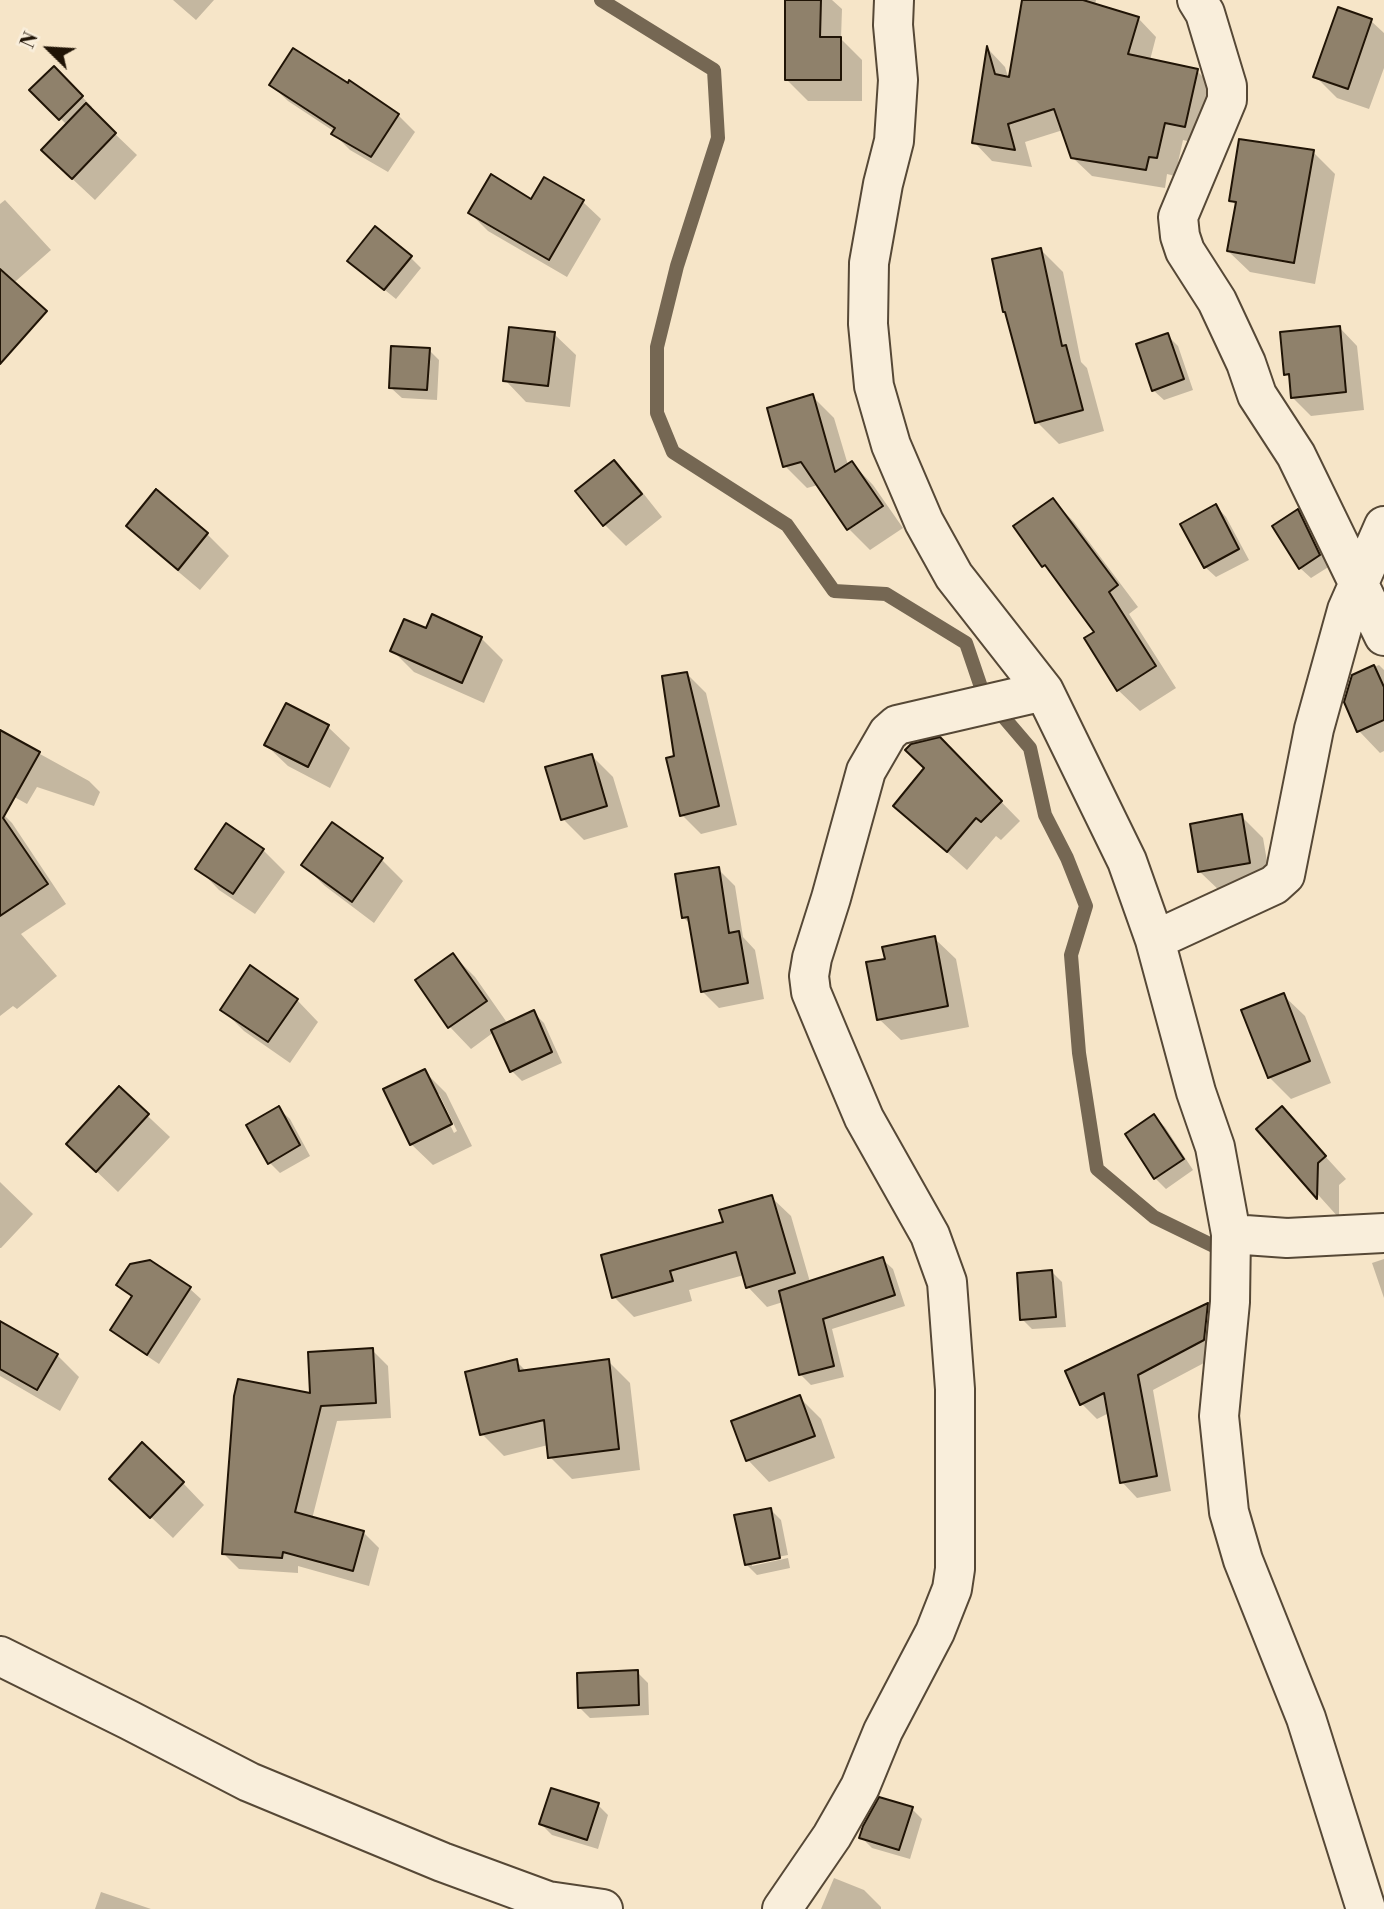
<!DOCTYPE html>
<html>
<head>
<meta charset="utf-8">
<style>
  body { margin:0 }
  #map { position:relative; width:1384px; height:1909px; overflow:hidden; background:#f6e5c8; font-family:"Libre Bodoni",serif }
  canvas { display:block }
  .north { position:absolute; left:14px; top:14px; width:70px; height:70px; -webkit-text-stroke:5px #f9eedb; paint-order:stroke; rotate:294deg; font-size:19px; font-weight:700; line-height:28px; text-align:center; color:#201406 }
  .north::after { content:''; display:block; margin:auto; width:24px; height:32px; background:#201406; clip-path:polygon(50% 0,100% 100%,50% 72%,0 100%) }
</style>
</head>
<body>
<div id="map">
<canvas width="1384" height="1909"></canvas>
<div class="north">N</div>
</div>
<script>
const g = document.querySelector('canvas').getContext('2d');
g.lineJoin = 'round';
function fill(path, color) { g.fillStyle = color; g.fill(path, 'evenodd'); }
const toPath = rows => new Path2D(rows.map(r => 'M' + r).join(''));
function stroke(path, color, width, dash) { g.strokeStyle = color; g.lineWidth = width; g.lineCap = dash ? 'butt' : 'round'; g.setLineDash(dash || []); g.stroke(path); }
fill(toPath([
  [173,0,214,0,196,20],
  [787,0,832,0,842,9,841,39,862,60,862,101,808,101,787,80],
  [1024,0,1096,0,1095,5,1138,18,1156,37,1150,60,1197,71,1215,89,1203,145,1183,140,1175,176,1167,174,1165,188,1092,176,1073,158,1063,130,1025,142,1032,167,992,161,974,142,989,50,1005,67,1010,83],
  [1371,21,1384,33,1384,68,1369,109,1337,98,1315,76],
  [54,68,92,107,90,110,137,155,95,200,65,172,67,125,32,90],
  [271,85,398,115,415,132,388,172,350,150,333,133,335,132,288,101],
  [1313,152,1335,174,1315,284,1250,272,1228,251,1237,206,1231,200],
  [5,200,51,250,0,295,0,204],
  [532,201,583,202,601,219,567,277,488,231,470,213],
  [1041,250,1063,272,1081,362,1087,368,1104,431,1059,444,1037,422],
  [410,257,421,268,396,299,349,261],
  [1339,327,1357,346,1364,410,1311,416,1293,398,1291,379,1286,374],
  [554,334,576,355,570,407,526,402,505,380],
  [1167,335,1178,346,1193,390,1164,400,1153,390],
  [429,350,439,360,437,400,402,398,391,388],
  [812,396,834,418,848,465,852,463,873,485,903,528,870,550,849,529,818,485,807,488,785,466],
  [614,462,635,483,662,517,626,546,605,525,577,491],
  [156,492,207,534,229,556,200,590,149,547,128,526],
  [1053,500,1074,522,1138,607,1129,614,1176,688,1140,711,1118,690,1096,632,1016,527],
  [1216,506,1226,517,1249,560,1216,577,1205,567],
  [1298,511,1308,521,1330,566,1311,578,1300,568],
  [427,631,481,638,503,660,484,703,414,672,392,650],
  [1379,665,1384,670,1384,751,1380,753,1359,731,1353,676],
  [687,674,706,693,737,825,701,834,682,815,676,757],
  [287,705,328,727,350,748,330,788,288,766,266,745],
  [0,732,89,781,100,792,94,806,37,787,27,804,0,789],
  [940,739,1020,821,1001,840,996,836,967,870,895,806,926,769],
  [592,756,613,777,628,827,584,840,563,819],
  [0,811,12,823,66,904,21,934,57,976,17,1009,13,1006,0,1016],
  [1241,816,1263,838,1271,884,1222,893,1200,872],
  [263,850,285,872,255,914,219,890,198,868],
  [382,860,403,881,374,923,325,886,303,865],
  [718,869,735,886,743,937,755,950,764,999,719,1008,702,991,691,925,683,917],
  [934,938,956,959,969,1027,901,1040,879,1019,887,960],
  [453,955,475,977,508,1024,533,1012,544,1023,562,1063,522,1081,512,1071,494,1032,471,1049,450,1027,417,981],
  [1283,995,1305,1016,1331,1083,1291,1099,1269,1077],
  [297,1000,318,1022,290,1063,244,1031,222,1009],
  [424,1071,446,1093,472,1146,433,1165,411,1144],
  [435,1094,439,1094,457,1131,454,1133],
  [119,1089,170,1137,118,1192,90,1165],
  [279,1109,290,1119,310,1156,280,1173,269,1162],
  [1282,1109,1346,1179,1339,1185,1339,1218,1259,1129],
  [1154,1116,1165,1127,1193,1170,1166,1189,1155,1178,1127,1135],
  [0,1182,33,1214,1,1248,0,1248],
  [771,1197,791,1216,810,1282,882,1259,893,1269,905,1306,832,1329,844,1377,811,1385,800,1374,783,1302,767,1307,748,1287,744,1275,689,1290,692,1301,634,1317,614,1297,725,1223],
  [1384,1259,1384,1298,1372,1263],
  [150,1262,190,1289,201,1299,159,1364,123,1340,112,1330,133,1298,118,1285],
  [1052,1272,1062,1282,1066,1327,1032,1329,1022,1319],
  [1208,1305,1223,1320,1219,1355,1153,1390,1171,1491,1137,1498,1122,1482,1109,1413,1097,1419,1082,1404],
  [0,1323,57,1355,79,1377,60,1411,0,1376],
  [372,1350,388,1366,391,1418,337,1421,312,1519,363,1532,379,1548,369,1586,298,1566,298,1573,239,1569,223,1553,312,1396],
  [516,1361,527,1372,608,1361,630,1383,640,1470,572,1479,550,1457,548,1445,504,1456,482,1434],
  [799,1397,821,1419,835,1458,769,1482,748,1460],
  [183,1483,204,1505,173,1538,133,1500],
  [770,1509,781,1520,788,1555,752,1562,752,1566,788,1558,790,1568,757,1575,746,1564],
  [637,1672,648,1683,649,1715,590,1718,580,1708],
  [598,1805,608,1815,598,1849,552,1835,541,1824],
  [912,1809,922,1819,910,1859,872,1848,861,1837],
  [834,1878,864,1890,881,1907,881,1909,821,1909],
  [101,1892,151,1909,95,1909]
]), '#0003');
stroke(toPath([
  [601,0,714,70,718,138,677,266,657,347,657,413,673,452,787,525,834,591,886,594,966,643,983,693,1030,748,1045,815,1067,858,1086,906,1071,955,1079,1053,1097,1169,1154,1217,1226,1252]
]), '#756753', 14);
const building = toPath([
  [785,0,821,0,820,37,841,37,841,80,785,80,785,0],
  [1022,0,1083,0,1139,17,1128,54,1198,69,1185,127,1165,123,1157,158,1149,157,1146,170,1071,158,1054,109,1008,124,1015,150,972,143,987,46,995,74,1009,77,1022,0],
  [1338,7,1372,19,1348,89,1313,77,1338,7],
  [293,48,348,83,349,80,399,114,371,157,331,134,335,128,269,85,293,48],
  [54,66,83,96,59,120,29,90,54,66],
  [86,103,116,133,72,179,41,150,86,103],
  [1239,139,1314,150,1294,263,1227,251,1236,202,1229,201,1239,139],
  [491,174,531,199,544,177,584,200,549,260,468,213,491,174],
  [375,226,412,256,384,290,347,261,375,226],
  [1041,248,1062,346,1066,345,1083,410,1035,423,1005,312,1003,312,992,259,1041,248],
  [0,269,47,311,0,364,0,269],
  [1340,326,1346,392,1291,398,1289,374,1284,375,1280,332,1340,326],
  [509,327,555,332,548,386,503,381,509,327],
  [1168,333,1184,379,1152,391,1136,344,1168,333],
  [391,346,430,348,427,390,389,388,391,346],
  [813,394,835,472,852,461,883,506,847,530,801,462,783,467,767,408,813,394],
  [614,460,642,494,603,526,575,491,614,460],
  [156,489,208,533,178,570,126,526,156,489],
  [1053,498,1118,585,1109,592,1156,666,1117,691,1084,638,1094,632,1045,565,1042,567,1013,526,1053,498],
  [1216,504,1239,549,1204,568,1180,524,1216,504],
  [1298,509,1320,555,1299,569,1272,526,1298,509],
  [432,614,482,637,462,683,390,651,404,619,426,628,432,614],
  [1374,665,1384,687,1384,720,1357,732,1344,702,1352,675,1374,665],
  [687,672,719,806,680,816,666,758,674,756,662,676,687,672],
  [286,703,329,725,308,767,264,745,286,703],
  [0,730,40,752,3,818,48,884,0,916,0,730],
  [940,737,1002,801,981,822,976,818,947,852,893,806,924,768,905,750,911,744,940,737],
  [592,754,607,806,561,820,545,767,592,754],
  [1242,814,1250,863,1198,872,1190,824,1242,814],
  [332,822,383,858,352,902,301,865,332,822],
  [226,823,264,849,233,894,195,869,226,823],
  [719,867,729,933,739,931,748,983,701,992,688,917,682,918,675,874,719,867],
  [935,936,948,1006,877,1020,866,962,885,959,882,947,935,936],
  [453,953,487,1001,448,1028,415,980,453,953],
  [250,965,298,999,268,1042,220,1010,250,965],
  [1284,993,1310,1061,1268,1078,1241,1010,1284,993],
  [534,1010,552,1052,510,1072,491,1030,534,1010],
  [425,1069,452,1124,410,1145,383,1089,425,1069],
  [119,1086,149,1114,96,1172,66,1144,119,1086],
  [279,1106,300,1145,268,1164,246,1125,279,1106],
  [1282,1106,1326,1156,1318,1163,1317,1199,1256,1129,1282,1106],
  [1154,1114,1184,1159,1154,1179,1125,1134,1154,1114],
  [772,1195,795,1273,746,1288,736,1252,670,1271,673,1281,612,1298,601,1255,723,1222,719,1210,772,1195],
  [883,1257,895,1295,823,1319,834,1366,799,1375,779,1291,883,1257],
  [150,1260,191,1287,147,1355,110,1330,132,1296,116,1285,130,1264,150,1260],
  [1052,1270,1056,1317,1020,1320,1017,1273,1052,1270],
  [1208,1303,1204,1340,1138,1375,1157,1476,1120,1483,1104,1393,1080,1405,1065,1371,1208,1303],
  [0,1321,58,1354,37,1390,0,1369,0,1321],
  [373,1348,376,1403,321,1406,295,1512,364,1531,353,1571,283,1552,282,1558,222,1554,234,1396,238,1379,310,1393,308,1352,373,1348],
  [517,1359,519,1371,609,1359,619,1449,548,1458,544,1420,480,1435,465,1372,517,1359],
  [800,1395,815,1436,746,1461,731,1421,800,1395],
  [142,1442,184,1482,150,1518,109,1479,142,1442],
  [771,1508,780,1558,745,1565,734,1515,771,1508],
  [638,1670,639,1705,578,1708,577,1673,638,1670],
  [551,1788,599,1803,587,1840,539,1824,551,1788],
  [879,1797,913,1807,899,1850,859,1838,863,1826,879,1797]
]);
fill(building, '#8f816b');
stroke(building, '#201406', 2);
const minor = toPath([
  [894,0,893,25,898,80,894,141,883,184,869,263,868,324,874,386,891,445,924,522,954,576,1044,691,1127,861,1155,940,1196,1092,1215,1147,1231,1234,1230,1302,1219,1416,1229,1512,1243,1560,1306,1718,1366,1909],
  [1197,0,1205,13,1227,86,1227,100,1178,217,1180,236,1185,251,1217,301,1246,363,1257,395,1296,455,1384,636],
  [1155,940,1274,885,1285,875,1314,729,1347,610,1384,526],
  [1231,1234,1287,1238,1384,1233],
  [0,1656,129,1720,249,1782,442,1862,548,1901,603,1909],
  [782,1909,832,1836,860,1787,883,1731,935,1632,952,1589,955,1569,955,1389,947,1282,930,1235,864,1118,831,1040,811,992,809,976,812,958,831,898,866,771,888,733,897,725,1044,691]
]);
stroke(minor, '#564836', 42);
stroke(minor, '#f9eedb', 38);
</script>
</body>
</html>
